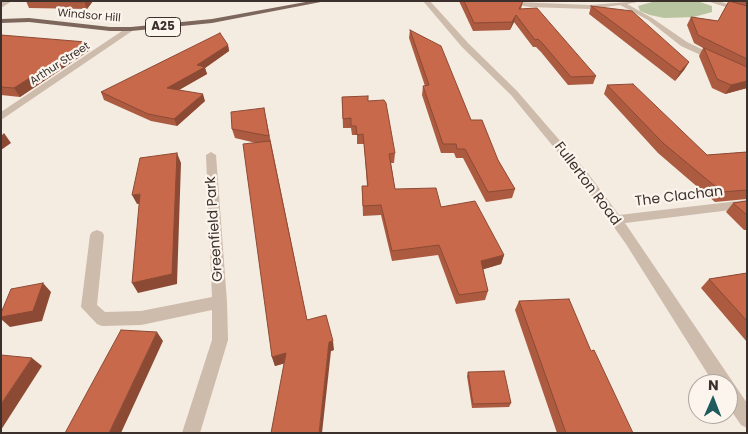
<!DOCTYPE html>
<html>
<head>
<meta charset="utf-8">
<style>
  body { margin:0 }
  #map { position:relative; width:748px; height:434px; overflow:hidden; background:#f4ebe1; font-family:Poppins,sans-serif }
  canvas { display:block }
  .frame { position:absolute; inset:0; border:2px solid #3b302b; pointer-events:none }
  .north { position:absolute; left:688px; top:374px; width:50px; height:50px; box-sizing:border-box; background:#fbf5ee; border:1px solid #aea6a0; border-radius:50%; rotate:1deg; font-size:14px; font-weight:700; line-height:20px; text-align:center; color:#3b302b }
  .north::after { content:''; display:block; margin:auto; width:18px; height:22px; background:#1f5a5e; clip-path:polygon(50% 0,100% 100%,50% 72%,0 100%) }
</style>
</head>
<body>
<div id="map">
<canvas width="748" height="434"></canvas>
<div class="frame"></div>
<div class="north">N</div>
</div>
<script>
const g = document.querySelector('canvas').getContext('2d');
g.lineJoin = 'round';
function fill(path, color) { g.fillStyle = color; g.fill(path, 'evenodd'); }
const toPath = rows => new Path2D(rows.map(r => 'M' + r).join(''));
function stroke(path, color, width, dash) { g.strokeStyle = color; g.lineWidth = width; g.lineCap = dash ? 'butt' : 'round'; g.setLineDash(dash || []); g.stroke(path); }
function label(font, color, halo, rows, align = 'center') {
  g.font = font + ' Poppins,sans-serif'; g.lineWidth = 4.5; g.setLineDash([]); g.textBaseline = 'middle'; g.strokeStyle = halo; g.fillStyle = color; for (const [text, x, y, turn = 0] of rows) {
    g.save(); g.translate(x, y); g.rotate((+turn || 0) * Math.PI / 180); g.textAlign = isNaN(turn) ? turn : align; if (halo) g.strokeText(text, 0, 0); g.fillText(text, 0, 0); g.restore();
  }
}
fill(toPath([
  [697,1,712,6,712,12,694,17,664,18,650,15,640,11,638,6,652,2]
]), '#b8c4a0');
fill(toPath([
  [4,1,12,1,1,8,1,3,4,1],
  [423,1,430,1,468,43,517,91,587,172,619,215,747,200,747,208,625,223,747,403,747,428,741,425,728,406,728,384,714,384,626,244,579,178,511,95,462,47,423,1],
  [493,1,590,5,642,1,627,4,652,18,687,42,747,71,747,76,681,46,648,20,620,5,590,9,530,7,493,1],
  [707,1,718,1,747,10,747,14,707,1],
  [128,27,135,29,1,120,1,112,128,27],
  [211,152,216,155,227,302,228,340,200,433,182,433,212,340,212,310,141,325,102,326,97,324,81,307,90,235,92,232,97,230,102,232,104,235,97,305,105,312,141,311,212,297,206,155,211,152]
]), '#cdbbac');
fill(toPath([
  [311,1,326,1,212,23,131,31,110,31,29,22,1,23,1,19,29,18,110,27,131,27,212,19,311,1]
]), '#7d675c');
fill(toPath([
  [26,1,93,1,87,9,29,8],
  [459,1,523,1,521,9,596,76,593,84,568,85,541,52,536,47,533,47,514,22,510,30,473,31],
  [729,1,747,1,747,88,725,94,712,88,699,56,703,48,694,43,687,25,691,17,718,21],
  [591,6,689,62,684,70,675,81,589,14],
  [410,30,471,120,498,160,515,189,512,198,486,202,463,158,456,158,454,153,441,153,422,95,423,86,425,86,409,38],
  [1,35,90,50,20,97,1,95],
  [228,45,229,51,205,68,207,74,179,90,205,101,177,126,151,121,104,100,101,92],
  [607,85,707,155,747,152,747,199,715,202,658,153,604,94],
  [342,97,368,101,395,153,394,163,391,163,395,189,441,207,504,255,501,264,483,269,488,291,485,300,456,304,438,255,392,261,381,215,363,216,362,186,367,186,364,144,357,144,357,135,352,135,351,128,343,128],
  [264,108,307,320,334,350,275,366,272,357,256,143,235,138,232,129],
  [747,201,747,230,744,230,726,212,733,203],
  [747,273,747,342,701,288,709,279],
  [519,301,633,433,557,433,515,310],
  [468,372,511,403,509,407,472,408,467,376]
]), '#ac5a40');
fill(toPath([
  [84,1,93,1,87,9],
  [516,15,514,22,510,30,512,22],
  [86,42,90,50,20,97,14,88],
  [228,45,229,51,205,68,207,74,170,95,167,88,197,65],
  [689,62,684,70,675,81,680,72],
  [747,81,747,88,725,94,731,85],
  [203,94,205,101,177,126,174,119],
  [4,133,11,143,1,150,1,136],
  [177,153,181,163,177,284,138,293,132,283],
  [140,194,145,203,137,204,132,195],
  [504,255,501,264,478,271,481,261],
  [43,283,51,292,42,321,10,327,1,319,1,317],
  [157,332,163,341,121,433,109,433],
  [333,341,334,350,331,351,322,433,319,433,329,342],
  [286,353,288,362,275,366,272,357],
  [32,358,42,366,1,430,1,404]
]), '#8c4a34');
const building = toPath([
  [38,1,84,1,83,2,38,1],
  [464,1,523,1,519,9,537,8,596,76,571,77,543,44,538,39,535,40,516,15,512,22,474,23,464,1],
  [729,1,747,6,747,59,698,35,691,17,718,21,729,1],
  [591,6,632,11,689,62,680,72,591,6],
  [410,30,441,46,471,120,482,120,498,160,515,189,488,192,465,149,457,149,456,144,443,144,423,86,429,85,410,30],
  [220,33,228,45,197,65,205,67,167,88,203,94,174,119,148,114,101,92,220,33],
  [1,35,86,42,14,88,1,87,1,35],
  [704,48,747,67,747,81,731,85,717,79,704,48],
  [633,84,707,155,747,152,747,190,722,192,663,143,607,85,633,84],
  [368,96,368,101,384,100,386,103,395,153,389,154,395,189,436,188,441,207,475,201,504,255,481,261,488,291,459,295,439,245,392,251,381,205,363,206,362,186,368,186,363,134,357,135,356,126,351,126,351,118,343,119,342,97,368,96],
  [264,108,269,136,232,129,231,112,264,108],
  [270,141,307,320,326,315,333,341,329,342,319,433,271,433,286,353,272,357,243,144,270,141],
  [177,153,172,274,132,283,140,194,132,195,140,158,177,153],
  [747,201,747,215,733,203,747,201],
  [747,273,747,321,709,279,747,273],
  [43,283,33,311,1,317,1,313,11,289,43,283],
  [569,299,591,351,594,350,633,433,566,433,519,301,569,299],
  [121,330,157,332,109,433,65,433,121,330],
  [1,355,32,358,1,404,1,355],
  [504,371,511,403,473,404,468,372,504,371]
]);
fill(building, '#c8694b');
stroke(building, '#8c4a34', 1);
label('11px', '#3b302b', '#fbf5ee', [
  ["Windsor Hill",89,16,5],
  ["Arthur Street",60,64,-33]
]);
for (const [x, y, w] of [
  [163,27,35]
]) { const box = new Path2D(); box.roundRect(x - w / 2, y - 9.5, w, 19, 4); g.fillStyle = '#fbf5ee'; g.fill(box); stroke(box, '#3b302b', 1); }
label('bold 12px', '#3b302b', null, [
  ["A25",163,27]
]);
label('14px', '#3b302b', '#fbf5ee', [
  ["Fullerton Road",587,184,53],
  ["The Clachan",679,197,-7],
  ["Greenfield Park",215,229,-94]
]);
</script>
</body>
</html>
